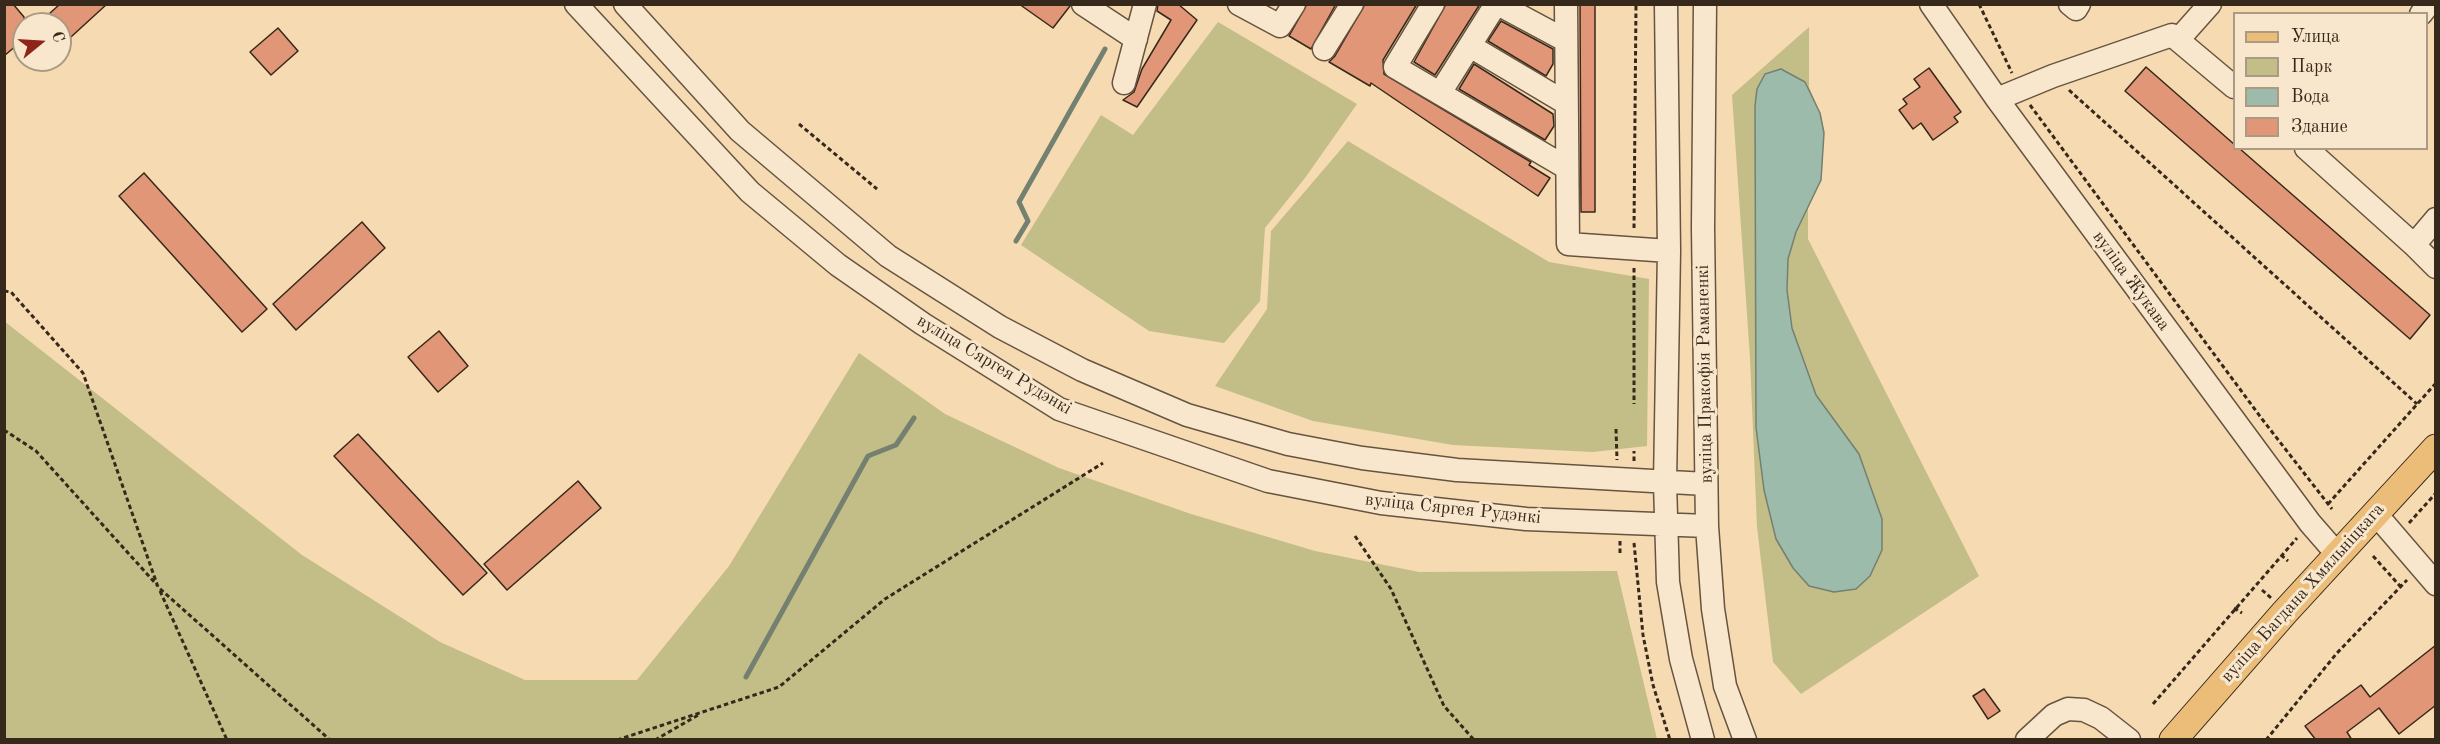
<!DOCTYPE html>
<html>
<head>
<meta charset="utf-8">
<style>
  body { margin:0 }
  #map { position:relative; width:2440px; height:744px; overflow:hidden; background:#f6dab2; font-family:"Old Standard TT",serif }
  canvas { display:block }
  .frame { position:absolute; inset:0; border:6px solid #36281a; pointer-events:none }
  .legend { position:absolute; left:2233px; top:12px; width:195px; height:138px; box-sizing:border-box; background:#f9e7cd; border:2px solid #ab9b85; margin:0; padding:8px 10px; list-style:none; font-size:18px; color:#36281a }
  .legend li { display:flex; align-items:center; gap:12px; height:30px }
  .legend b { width:30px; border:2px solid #ab9b85 }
  .north { position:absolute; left:12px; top:12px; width:60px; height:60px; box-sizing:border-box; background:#f9e7cd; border:2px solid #ab9b85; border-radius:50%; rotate:72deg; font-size:16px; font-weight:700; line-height:24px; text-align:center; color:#36281a }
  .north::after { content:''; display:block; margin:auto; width:21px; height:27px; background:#8f2418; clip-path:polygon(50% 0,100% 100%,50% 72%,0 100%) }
</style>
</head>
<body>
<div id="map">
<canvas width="2440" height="744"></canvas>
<div class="frame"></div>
<ul class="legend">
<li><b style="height:8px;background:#ebbd79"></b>Улица</li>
<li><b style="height:16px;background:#c3bd87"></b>Парк</li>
<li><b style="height:16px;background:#9dbbaa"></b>Вода</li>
<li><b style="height:16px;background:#e09677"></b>Здание</li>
</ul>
<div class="north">С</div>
</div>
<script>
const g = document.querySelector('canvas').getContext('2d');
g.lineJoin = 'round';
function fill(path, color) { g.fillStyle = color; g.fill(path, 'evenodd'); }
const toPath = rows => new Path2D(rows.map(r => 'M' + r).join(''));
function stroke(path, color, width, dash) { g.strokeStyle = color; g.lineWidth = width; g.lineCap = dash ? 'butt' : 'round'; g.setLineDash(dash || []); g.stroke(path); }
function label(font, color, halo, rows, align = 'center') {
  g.font = font + ' "Old Standard TT",serif'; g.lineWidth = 6; g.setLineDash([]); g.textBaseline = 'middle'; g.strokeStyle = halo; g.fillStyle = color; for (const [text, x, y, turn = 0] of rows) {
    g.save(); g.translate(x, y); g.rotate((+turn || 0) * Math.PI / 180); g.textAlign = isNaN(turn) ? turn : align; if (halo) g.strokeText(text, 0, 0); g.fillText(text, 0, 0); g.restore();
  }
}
fill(toPath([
  [1218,22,1357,104,1305,178,1265,228,1260,301,1224,343,1149,331,1021,245,1101,115,1133,135],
  [1809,27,1809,87,1820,113,1824,133,1821,180,1808,206,1808,239,1979,576,1801,694,1773,662,1757,527,1750,358,1732,95],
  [1348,141,1549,262,1649,279,1647,446,1593,452,1453,445,1313,421,1215,386,1267,309,1271,231],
  [4,321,302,555,440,642,525,680,637,680,729,566,859,353,945,414,1059,468,1191,514,1315,551,1419,572,1617,571,1657,739,5,739]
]), '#c3bd87');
const water = toPath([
  [1781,69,1805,82,1820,113,1824,133,1821,180,1796,232,1788,259,1787,290,1792,328,1816,395,1859,454,1882,519,1882,550,1870,576,1856,589,1834,592,1809,586,1793,568,1776,539,1764,490,1756,427,1755,106,1757,89,1765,74,1781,69]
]);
fill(water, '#9dbbaa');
stroke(water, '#748070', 1.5);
stroke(toPath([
  [1016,241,1028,221,1019,202,1105,49],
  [746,677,868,456,896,445,914,418]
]), '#748070', 5);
const building = toPath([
  [4,4,13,4,24,17,24,39,4,56,4,4],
  [60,4,107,4,60,47,60,24,38,24,60,4],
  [1019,4,1070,4,1070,6,1053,28,1019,4],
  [1158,4,1178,4,1197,20,1137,107,1123,100,1134,92,1142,69,1171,20,1157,11,1158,4],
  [1307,4,1336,4,1311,49,1289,36,1307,4],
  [1365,4,1417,4,1383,60,1384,74,1531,162,1529,165,1550,178,1538,196,1371,83,1370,86,1329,62,1335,56,1365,4],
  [1446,4,1480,4,1435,75,1414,62,1446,4],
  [1580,4,1595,4,1595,212,1581,212,1580,4],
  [1501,21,1553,49,1553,64,1546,76,1488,41,1501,21],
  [278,28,298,51,271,75,250,52,278,28],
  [1474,64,1553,114,1554,126,1545,140,1459,89,1474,64],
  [2146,67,2235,145,2235,148,2239,148,2430,315,2410,339,2125,91,2146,67],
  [1929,68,1961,112,1954,117,1958,122,1933,140,1921,123,1913,129,1899,110,1907,104,1903,99,1920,87,1914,79,1929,68],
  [144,173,267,309,242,332,119,196,144,173],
  [362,222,385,248,296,330,273,304,362,222],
  [439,331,468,366,438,392,408,357,439,331],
  [358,434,487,573,463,595,334,456,358,434],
  [578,481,601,508,507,590,484,564,578,481],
  [2436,645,2436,705,2399,734,2379,708,2347,732,2352,740,2316,740,2305,726,2361,685,2370,697,2436,645],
  [1984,689,2000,711,1988,719,1973,696,1984,689]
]);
fill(building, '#e09677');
stroke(building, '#36281a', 1.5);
const minor = toPath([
  [576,4,750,192,838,265,923,324,1059,409,1268,481,1381,503,1526,519,1707,526],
  [625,4,740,131,888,256,1000,327,1082,370,1187,415,1288,444,1362,458,1457,470,1706,484],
  [1083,4,1136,39],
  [1239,4,1280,26,1294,4],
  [1433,4,1395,67,1567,168],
  [1498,4,1565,40],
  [1566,4,1568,244,1669,251],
  [1666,4,1669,251,1665,483,1668,582,1681,659,1703,740],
  [1705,4,1703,228,1707,526,1713,609,1725,686,1745,740],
  [1931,4,1997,99,2310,523,2337,554],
  [2070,4,2076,9,2079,4],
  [2421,14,2429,4],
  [2178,40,2210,4],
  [1470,46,1566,103],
  [1324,49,1352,4],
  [1124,83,1145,4],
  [1440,93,1496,4],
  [1997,99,2053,76,2172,35,2234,87],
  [2306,148,2414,245],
  [2436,219,2414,245,2436,267],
  [2375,513,2436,584],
  [2027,740,2054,715,2068,709,2084,710,2101,718,2129,740]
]);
const major = toPath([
  [2173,740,2285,612,2436,448]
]);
stroke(minor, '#665440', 25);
stroke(major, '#36281a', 29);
stroke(toPath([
  [1979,4,2012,73],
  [2069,90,2417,404],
  [2030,105,2262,419,2332,509],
  [799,124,877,189],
  [1634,228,1636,4],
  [1634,268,1634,404],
  [4,291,11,292,83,373,158,587,330,740],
  [1616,429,1617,460],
  [4,430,36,451,157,585],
  [1634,461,1634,451],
  [2328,504,2436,383],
  [2409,523,2436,493],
  [1355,536,1391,589,1444,706,1474,740],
  [1620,541,1620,556],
  [1634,543,1643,635,1653,685,1670,740],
  [2281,555,2288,561],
  [2373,556,2400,586],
  [2262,590,2271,598],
  [160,591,227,740],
  [2234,608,2242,613],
  [2153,704,2297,538],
  [617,740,779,687,885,599,1103,463],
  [655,740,700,714],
  [2266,740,2337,653,2407,580]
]), '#36281a', 3, [4.5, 3]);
stroke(minor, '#f9e7cd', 22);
stroke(major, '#ebbd79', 27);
label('18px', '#36281a', '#f9e7cd', [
  ["вуліца Жукава",2131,281,54],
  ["вуліца Сяргея Рудэнкі",994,365,31],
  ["вуліца Пракофія Раманенкі",1705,374,-91],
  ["вуліца Сяргея Рудэнкі",1453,509,6],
  ["вуліца Багдана Хмяльніцкага",2303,593,-48]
]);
</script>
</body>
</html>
